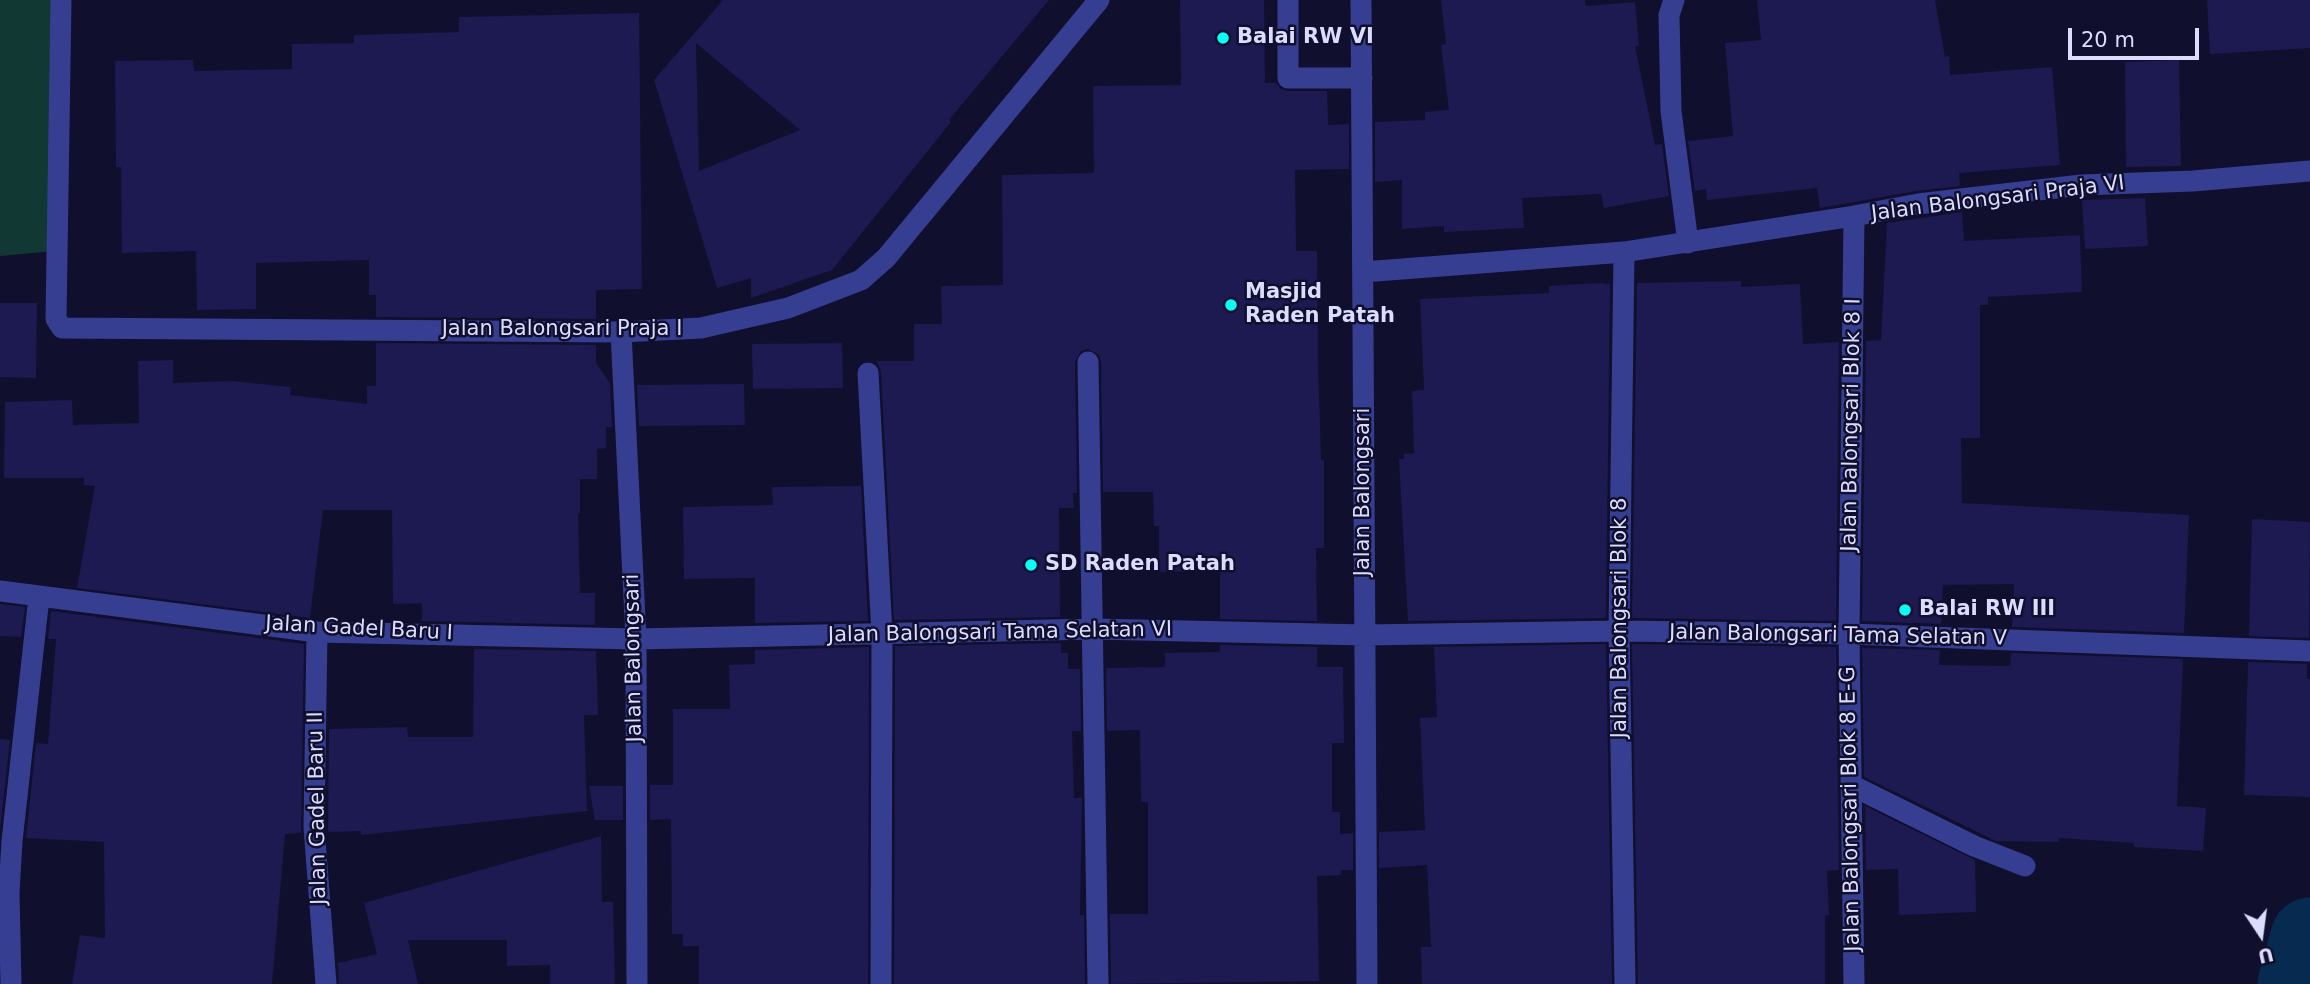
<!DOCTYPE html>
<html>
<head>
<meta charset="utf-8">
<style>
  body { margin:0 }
  #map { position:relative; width:2310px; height:984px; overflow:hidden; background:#100f2e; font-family:"DejaVu Sans",sans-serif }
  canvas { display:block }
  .north { position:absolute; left:2226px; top:900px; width:70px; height:70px; -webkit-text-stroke:5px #100f2e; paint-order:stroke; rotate:167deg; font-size:19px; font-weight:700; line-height:28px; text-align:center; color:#dcdcff }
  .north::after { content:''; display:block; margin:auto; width:24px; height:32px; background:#dcdcff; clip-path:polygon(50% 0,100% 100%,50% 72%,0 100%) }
  .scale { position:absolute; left:2068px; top:28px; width:131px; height:32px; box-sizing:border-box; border:4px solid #dcdcff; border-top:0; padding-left:9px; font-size:21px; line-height:24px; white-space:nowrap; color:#dcdcff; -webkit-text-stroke:5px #100f2e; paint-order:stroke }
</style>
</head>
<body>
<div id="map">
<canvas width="2310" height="984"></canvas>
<div class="north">U</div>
<div class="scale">20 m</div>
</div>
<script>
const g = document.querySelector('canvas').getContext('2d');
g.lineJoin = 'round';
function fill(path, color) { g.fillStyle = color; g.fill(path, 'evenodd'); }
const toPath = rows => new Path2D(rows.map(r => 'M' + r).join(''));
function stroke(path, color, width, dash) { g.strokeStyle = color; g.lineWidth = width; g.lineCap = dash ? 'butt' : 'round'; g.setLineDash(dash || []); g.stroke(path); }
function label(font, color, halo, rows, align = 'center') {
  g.font = font + ' "DejaVu Sans",sans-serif'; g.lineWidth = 5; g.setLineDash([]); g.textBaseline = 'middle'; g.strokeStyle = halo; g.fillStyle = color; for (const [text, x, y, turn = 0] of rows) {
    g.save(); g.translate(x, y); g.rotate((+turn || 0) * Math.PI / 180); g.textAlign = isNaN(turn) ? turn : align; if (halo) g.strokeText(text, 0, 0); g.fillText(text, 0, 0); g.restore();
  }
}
fill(toPath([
  [0,0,56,0,65,250,0,256]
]), '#113832');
stroke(toPath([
  [2297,984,2310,937]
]), '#062a50', 79);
fill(toPath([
  [723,0,1049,0,949,120,951,122,832,270,751,298,751,278,717,288,654,80],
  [696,43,800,130,699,171],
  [1180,0,1264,0,1265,83,1276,83,1281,89,1288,91,1327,91,1328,125,1349,124,1349,169,1295,170,1296,251,1317,251,1318,363,1321,460,1324,460,1324,548,1316,548,1317,621,1220,619,1220,571,1159,572,1159,526,1154,526,1153,492,1103,492,1101,362,1099,355,1088,349,1081,351,1075,362,1077,493,1073,493,1074,508,1059,508,1060,617,894,620,881,372,877,361,914,361,914,324,942,324,941,286,1003,285,1002,175,1094,173,1093,86,1181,85],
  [1441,0,1585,0,1586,6,1635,2,1639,46,1635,46,1655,145,1662,144,1669,196,1604,208,1601,194,1522,198,1524,228,1444,232,1444,226,1402,229,1402,180,1375,182,1375,122,1425,120,1425,112,1449,110,1441,45,1446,44],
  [1757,0,1935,0,1945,57,1949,56,1950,75,2052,67,2060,165,1959,173,1960,186,1916,191,1820,208,1817,188,1707,200,1706,189,1695,191,1688,141,1733,136,1725,43,1761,40],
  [2207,0,2310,0,2310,48,2210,54],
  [639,13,642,289,596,290,596,319,376,317,376,295,369,295,369,260,256,263,256,309,197,310,196,251,122,253,121,167,116,167,115,61,193,60,194,71,292,69,292,44,354,43,354,35,459,32,459,17],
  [2179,60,2181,166,2126,167,2125,62],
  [2145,198,2148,246,2085,249,2082,200],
  [1962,212,1964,241,2080,235,2082,292,1988,297,1988,305,1980,305,1980,438,1961,438,1962,503,2189,515,2184,633,2012,627,2014,584,1943,585,1941,624,1862,621,1866,341,1881,340,1887,223],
  [1741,281,1741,287,1800,284,1803,344,1839,342,1836,621,1632,618,1637,283],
  [1598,283,1610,284,1606,618,1408,621,1399,459,1404,459,1404,454,1414,453,1412,391,1424,390,1420,299,1549,293,1549,286],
  [0,303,37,303,36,378,0,377],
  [376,343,596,345,596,363,610,383,612,427,606,427,606,448,597,449,597,479,580,479,580,513,578,513,580,593,595,593,595,625,422,621,422,603,393,604,392,510,323,510,310,618,77,588,95,486,84,485,84,478,4,478,5,402,72,400,73,425,139,423,138,361,173,360,173,383,231,381,291,387,290,395,367,404,367,386,376,386],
  [842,343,843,388,753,389,752,344],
  [744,384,745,425,639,426,637,385],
  [861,486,868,621,755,623,755,578,684,579,683,507,773,505,772,487],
  [2252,519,2310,522,2309,638,2249,636],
  [0,604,25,607,21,637,0,636],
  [51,611,304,644,301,833,285,834,272,984,72,984,80,935,105,938,104,842,26,838,36,743,48,744,56,639,48,639],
  [1061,643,1061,653,1068,653,1068,669,1080,669,1081,731,1072,731,1074,798,1082,798,1080,915,1084,915,1085,984,894,984,895,646],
  [1606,644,1612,984,1422,984,1421,947,1431,947,1427,865,1379,868,1379,832,1425,830,1420,718,1437,717,1434,647],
  [1632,644,1836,647,1839,870,1827,871,1829,915,1825,915,1825,984,1638,984],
  [1220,645,1317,647,1317,667,1343,667,1344,743,1332,743,1332,812,1340,812,1340,834,1353,833,1353,870,1341,870,1341,875,1317,876,1319,981,1111,984,1110,914,1148,914,1148,802,1141,802,1140,730,1107,731,1106,668,1165,667,1165,653,1220,652],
  [869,647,868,984,699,984,699,946,683,946,683,934,672,934,671,819,650,820,650,785,673,785,673,709,730,709,729,665,755,664,755,650],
  [1862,648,1940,650,1939,665,2010,666,2011,653,2183,659,2177,806,2206,808,2203,851,2134,847,2134,843,2059,838,2059,842,1996,841,1864,777],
  [474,649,596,651,598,715,584,715,587,811,361,835,361,831,328,832,329,729,407,727,408,737,473,737],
  [2248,662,2307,664,2307,679,2310,679,2310,797,2244,795],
  [0,739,10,740,0,830],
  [589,786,623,786,623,820,595,820],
  [1865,806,1975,860,1976,912,1899,915,1898,869,1866,870],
  [601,836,602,902,613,902,615,984,550,984,550,965,507,966,507,940,408,940,418,984,339,984,338,963,377,954,364,903]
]), '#1d1951');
stroke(toPath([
  [61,0,56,319,62,328,621,332,701,328,788,308,861,280,886,258,1099,0],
  [1288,0,1288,78,1362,78],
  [1361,0,1367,984],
  [1674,0,1669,15,1671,111,1688,243],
  [1624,252,1619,631,1625,984],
  [1363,272,1624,252,1854,216,1918,204,2081,185,2193,181,2310,171],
  [621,332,636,639,637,984],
  [1088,362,1098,984],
  [868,373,882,634,881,984],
  [0,591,317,632,636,639,1094,629,1365,635,1619,631,1849,634,2310,651],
  [317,632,314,827,326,984],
  [1851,785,1974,846,2025,866],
  [11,984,9,893,12,841,39,597],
  [1854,984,1849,634,1854,216]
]), '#363e91', 21);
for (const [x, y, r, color] of [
  [1223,38,7,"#08fff8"],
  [1231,305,7,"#08fff8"],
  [1031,565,7,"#08fff8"],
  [1905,610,7,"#08fff8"]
]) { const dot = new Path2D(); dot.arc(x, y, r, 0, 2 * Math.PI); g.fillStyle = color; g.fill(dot); stroke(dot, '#100f2e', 2.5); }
label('bold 21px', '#dcdcff', '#100f2e', [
  ["Balai RW VI",1237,38],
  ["Masjid",1245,293],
  ["Raden Patah",1245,317],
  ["SD Raden Patah",1045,565],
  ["Balai RW III",1919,610]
], 'left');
label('21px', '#dcdcff', '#100f2e', [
  ["Jalan Balongsari Praja VI",1998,199,-7],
  ["Jalan Balongsari Praja I",562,330],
  ["Jalan Balongsari Blok 8 I",1852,425,-89],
  ["Jalan Balongsari",1364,492,-90],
  ["Jalan Balongsari Blok 8",1621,618,-90],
  ["Jalan Gadel Baru I",359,629,3],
  ["Jalan Balongsari Tama Selatan VI",1000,633,-1],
  ["Jalan Balongsari Tama Selatan V",1838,636,1],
  ["Jalan Balongsari",634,658,-91],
  ["Jalan Gadel Baru II",318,808,-91],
  ["Jalan Balongsari Blok 8 E-G",1851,809,-91]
]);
</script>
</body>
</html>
